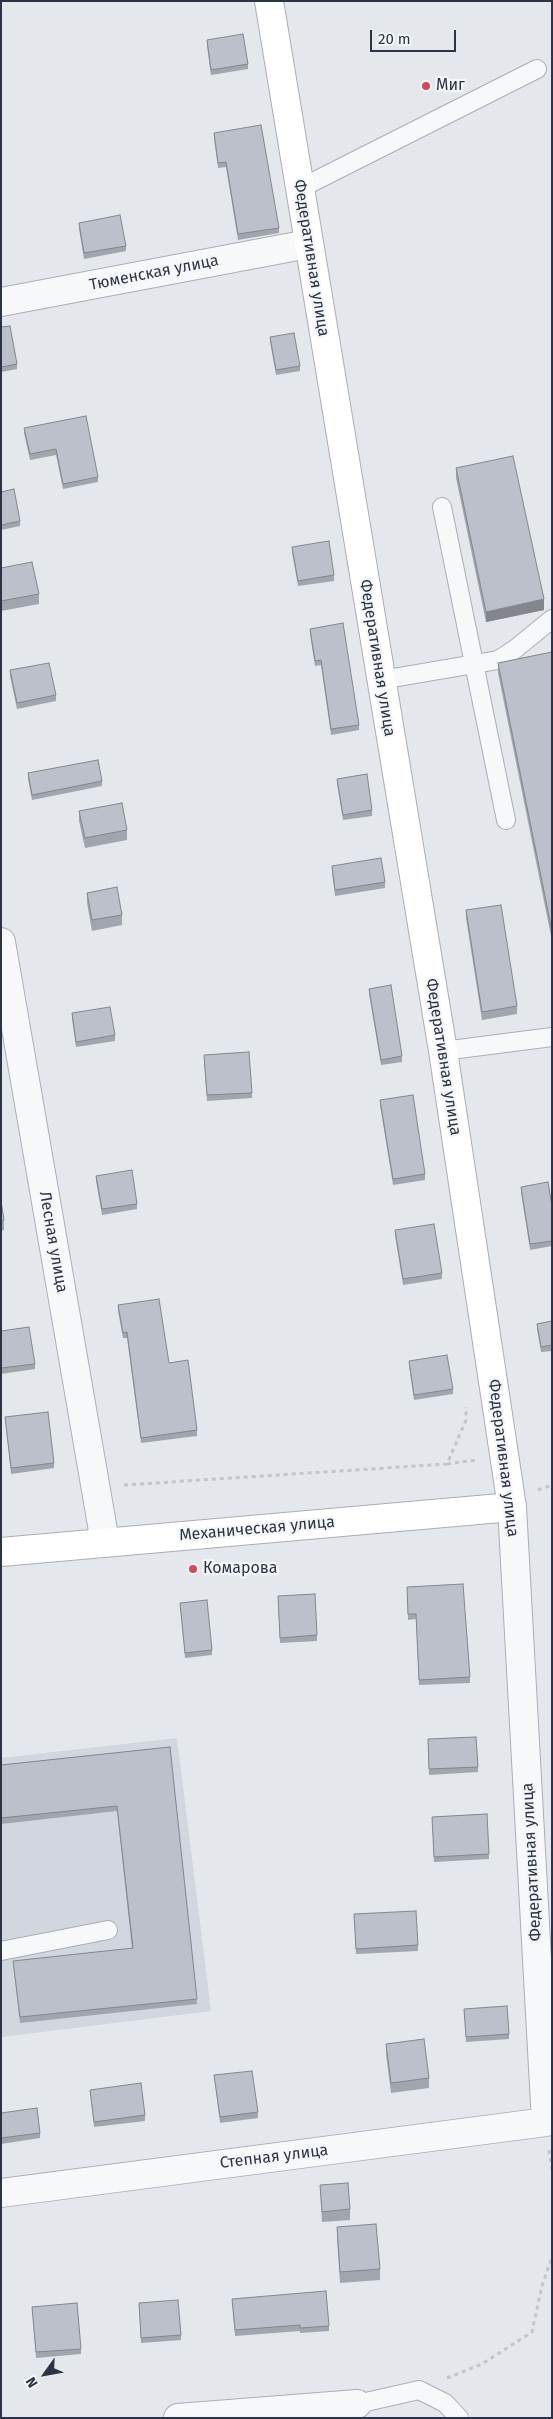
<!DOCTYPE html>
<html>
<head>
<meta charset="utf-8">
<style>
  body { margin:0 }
  #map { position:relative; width:553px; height:2419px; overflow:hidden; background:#e4e7ec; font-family:"Fira Sans",sans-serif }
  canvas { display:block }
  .frame { position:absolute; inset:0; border:2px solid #2b3445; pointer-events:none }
  .north { position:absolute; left:20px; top:2349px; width:50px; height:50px; -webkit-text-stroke:4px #f4f6f9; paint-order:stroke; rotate:238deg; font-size:14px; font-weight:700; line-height:20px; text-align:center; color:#2b3445 }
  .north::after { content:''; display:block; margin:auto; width:18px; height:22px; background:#2b3445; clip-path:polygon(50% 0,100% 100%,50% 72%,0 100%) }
  .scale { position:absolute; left:370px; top:30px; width:86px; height:22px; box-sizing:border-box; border:2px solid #2b3445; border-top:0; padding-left:6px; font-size:15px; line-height:18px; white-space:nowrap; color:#2b3445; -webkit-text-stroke:4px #f4f6f9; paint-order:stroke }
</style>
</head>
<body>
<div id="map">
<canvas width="553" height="2419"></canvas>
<div class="frame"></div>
<div class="north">N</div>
<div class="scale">20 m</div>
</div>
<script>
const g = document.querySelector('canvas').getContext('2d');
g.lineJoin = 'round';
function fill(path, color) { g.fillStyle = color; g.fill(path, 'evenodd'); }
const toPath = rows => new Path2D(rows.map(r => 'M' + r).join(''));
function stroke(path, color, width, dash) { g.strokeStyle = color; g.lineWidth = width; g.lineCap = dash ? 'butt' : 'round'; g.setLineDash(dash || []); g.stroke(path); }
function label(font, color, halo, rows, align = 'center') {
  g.font = font + ' "Fira Sans",sans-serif'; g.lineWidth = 4.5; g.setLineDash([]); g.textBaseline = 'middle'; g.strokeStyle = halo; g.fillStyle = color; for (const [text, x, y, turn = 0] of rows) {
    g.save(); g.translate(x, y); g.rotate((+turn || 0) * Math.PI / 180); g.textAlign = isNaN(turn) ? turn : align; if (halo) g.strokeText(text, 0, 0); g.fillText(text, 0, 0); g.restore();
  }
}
fill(toPath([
  [177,1738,211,2011,1,2037,1,1758]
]), '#d2d6de');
const lane = toPath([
  [299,189,537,69],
  [442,507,506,820],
  [381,680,498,660,514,650,552,619],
  [443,1051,552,1037],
  [1,1951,108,1930],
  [357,2404,419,2390,445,2403,459,2418]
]);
const street = toPath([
  [1,302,308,244],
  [1,942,105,1542],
  [1,2193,546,2122,512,1507],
  [178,2418,357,2404]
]);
const secondary = toPath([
  [1,1552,512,1507,443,1051,269,1]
]);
stroke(lane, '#a9aeb7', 20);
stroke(street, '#a9aeb7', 30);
stroke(secondary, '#a9aeb7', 30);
stroke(toPath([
  [447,1464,476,1460],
  [124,1485,447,1464,466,1420,466,1407],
  [538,1490,552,1485],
  [549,2150,552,2170],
  [447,2378,482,2364,532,2332,542,2286,552,2257]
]), '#c2c5cb', 3, [4, 4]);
stroke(lane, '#f7f8fa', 18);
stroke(street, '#f7f8fa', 28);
stroke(secondary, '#fff', 28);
fill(toPath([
  [207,40,248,64,248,69,211,75,207,46],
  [214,133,279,228,279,233,238,240,226,167,218,168,214,138],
  [79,223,126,246,126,251,84,259,79,229],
  [1,327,17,364,17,369,1,372],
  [270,337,300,366,300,371,276,375,270,342],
  [24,428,98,477,98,482,63,489,56,455,30,460,24,433],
  [456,468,544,610,486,622,456,478],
  [1,492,20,521,20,526,1,530],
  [292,547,334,575,334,581,298,586,292,552],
  [1,568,39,594,39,604,1,611],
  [310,629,359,725,359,730,331,735,321,665,315,666,310,634],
  [552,652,552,941,498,673,498,663],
  [10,670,56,695,56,701,17,709,10,676],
  [28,773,102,781,102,786,32,800,28,779],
  [337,779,372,810,372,816,343,820,337,784],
  [79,811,127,830,127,840,85,848,79,821],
  [332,866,385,882,385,888,335,896,332,872],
  [87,893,122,915,122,925,92,931,87,903],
  [466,910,517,1006,517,1014,482,1020,466,918],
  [369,989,402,1056,402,1062,381,1065,369,994],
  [72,1013,115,1035,115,1041,76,1047,72,1019],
  [204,1060,252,1093,252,1098,207,1101],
  [380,1100,425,1174,425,1180,393,1185,380,1105],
  [96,1176,137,1204,137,1209,102,1215,96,1181],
  [521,1187,552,1206,552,1246,530,1250,521,1192],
  [1,1201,4,1220,4,1230,1,1231],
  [395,1230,442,1273,442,1279,403,1285,395,1235],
  [118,1305,169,1363,197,1430,197,1436,141,1443,127,1338,123,1338,118,1311],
  [552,1321,552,1351,541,1352,537,1329,537,1324],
  [1,1331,35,1364,35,1369,1,1374],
  [409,1361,453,1389,453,1394,414,1400,409,1366],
  [5,1417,54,1463,54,1468,11,1474],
  [407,1587,470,1677,470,1683,419,1685,416,1619,408,1620],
  [278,1596,317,1635,317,1641,280,1643],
  [180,1603,212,1650,212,1655,185,1658],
  [428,1739,478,1767,478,1772,429,1775],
  [170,1747,197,2004,20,2023,13,1961,132,1949,117,1811,1,1824,1,1765],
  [487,1814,489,1859,434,1862,432,1817],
  [354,1914,418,1945,418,1951,356,1954],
  [464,2009,509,2034,509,2039,466,2042],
  [386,2044,429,2078,429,2088,391,2093,386,2054],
  [214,2075,258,2112,258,2118,220,2123],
  [90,2090,145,2115,145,2121,94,2127],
  [1,2113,40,2133,40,2138,1,2144],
  [320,2185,350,2209,350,2220,322,2222],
  [337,2227,380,2269,380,2280,340,2283,337,2237],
  [232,2299,329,2326,329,2331,300,2333,300,2331,235,2336],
  [139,2303,181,2335,181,2340,141,2343],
  [32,2307,81,2349,81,2354,36,2358]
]), '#a1a5ae');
fill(toPath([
  [544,599,544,610,486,622,486,612]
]), '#83868d');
const building = toPath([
  [243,34,248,64,211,70,207,40,243,34],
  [261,125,279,228,238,234,226,162,218,163,214,133,261,125],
  [120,215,126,246,84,253,79,223,120,215],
  [10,326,17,364,1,367,1,327,10,326],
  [294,333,300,366,276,370,270,337,294,333],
  [86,416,98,477,63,484,56,449,30,454,24,428,86,416],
  [513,456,544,599,486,612,456,468,513,456],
  [14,489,20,521,1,525,1,492,14,489],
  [329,541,334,575,298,581,292,547,329,541],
  [32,562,39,594,1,601,1,568,32,562],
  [343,623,359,725,331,729,321,660,315,661,310,629,343,623],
  [552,652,552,931,498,663,552,652],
  [49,663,56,695,17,703,10,670,49,663],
  [98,760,102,781,32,795,28,773,98,760],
  [367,774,372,810,343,815,337,779,367,774],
  [122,803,127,830,85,838,79,811,122,803],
  [381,858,385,882,335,890,332,866,381,858],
  [117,887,122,915,92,920,87,893,117,887],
  [501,905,517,1006,482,1012,466,910,501,905],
  [391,985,402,1056,381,1060,369,989,391,985],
  [110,1007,115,1035,76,1042,72,1013,110,1007],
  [249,1052,252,1093,207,1095,204,1055,249,1052],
  [413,1095,425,1174,393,1179,380,1100,413,1095],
  [132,1170,137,1204,102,1209,96,1176,132,1170],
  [548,1182,552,1206,552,1241,530,1244,521,1187,548,1182],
  [1,1201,4,1220,1,1221,1,1201],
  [434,1224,442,1273,403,1279,395,1230,434,1224],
  [159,1299,169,1363,188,1360,197,1430,141,1438,127,1332,123,1333,118,1305,159,1299],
  [552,1321,552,1345,541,1347,537,1324,552,1321],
  [29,1327,35,1364,1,1368,1,1331,29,1327],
  [447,1355,453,1389,414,1395,409,1361,447,1355],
  [48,1412,54,1463,11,1468,5,1417,48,1412],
  [463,1584,470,1677,419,1680,416,1614,408,1614,407,1587,463,1584],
  [315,1594,317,1635,280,1638,278,1596,315,1594],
  [207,1600,212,1650,185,1653,180,1603,207,1600],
  [476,1737,478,1767,429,1769,428,1739,476,1737],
  [170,1747,197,1999,20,2017,13,1961,133,1948,117,1806,1,1818,1,1765,170,1747],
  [487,1814,489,1854,434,1857,432,1817,487,1814],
  [416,1911,418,1945,356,1949,354,1914,416,1911],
  [507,2006,509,2034,466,2037,464,2009,507,2006],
  [424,2039,429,2078,391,2083,386,2044,424,2039],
  [252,2071,258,2112,220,2117,214,2075,252,2071],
  [141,2083,145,2115,94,2122,90,2090,141,2083],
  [37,2108,40,2133,1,2138,1,2113,37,2108],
  [348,2183,350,2209,322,2212,320,2185,348,2183],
  [376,2224,380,2269,340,2272,337,2227,376,2224],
  [326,2291,329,2326,300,2328,300,2325,235,2330,232,2299,326,2291],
  [178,2300,181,2335,141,2338,139,2303,178,2300],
  [77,2303,81,2349,36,2352,32,2307,77,2303]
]);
fill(building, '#bbc0ca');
stroke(building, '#83868d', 1);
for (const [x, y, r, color] of [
  [426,86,5,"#d1495b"],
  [193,1569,5,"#d1495b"]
]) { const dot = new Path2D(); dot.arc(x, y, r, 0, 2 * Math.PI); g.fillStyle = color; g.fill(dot); stroke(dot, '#f4f6f9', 2); }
label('16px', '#2b3445', '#f4f6f9', [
  ["Миг",436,86],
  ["Комарова",203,1569]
], 'left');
label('16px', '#2b3445', '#f4f6f9', [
  ["Федеративная улица",311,258,81],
  ["Тюменская улица",154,273,-11],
  ["Федеративная улица",377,658,81],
  ["Федеративная улица",443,1057,81],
  ["Лесная улица",53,1242,80],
  ["Федеративная улица",503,1458,83],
  ["Механическая улица",257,1529,-5],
  ["Федеративная улица",532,1862,-93],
  ["Степная улица",274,2157,-7]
]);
</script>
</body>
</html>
